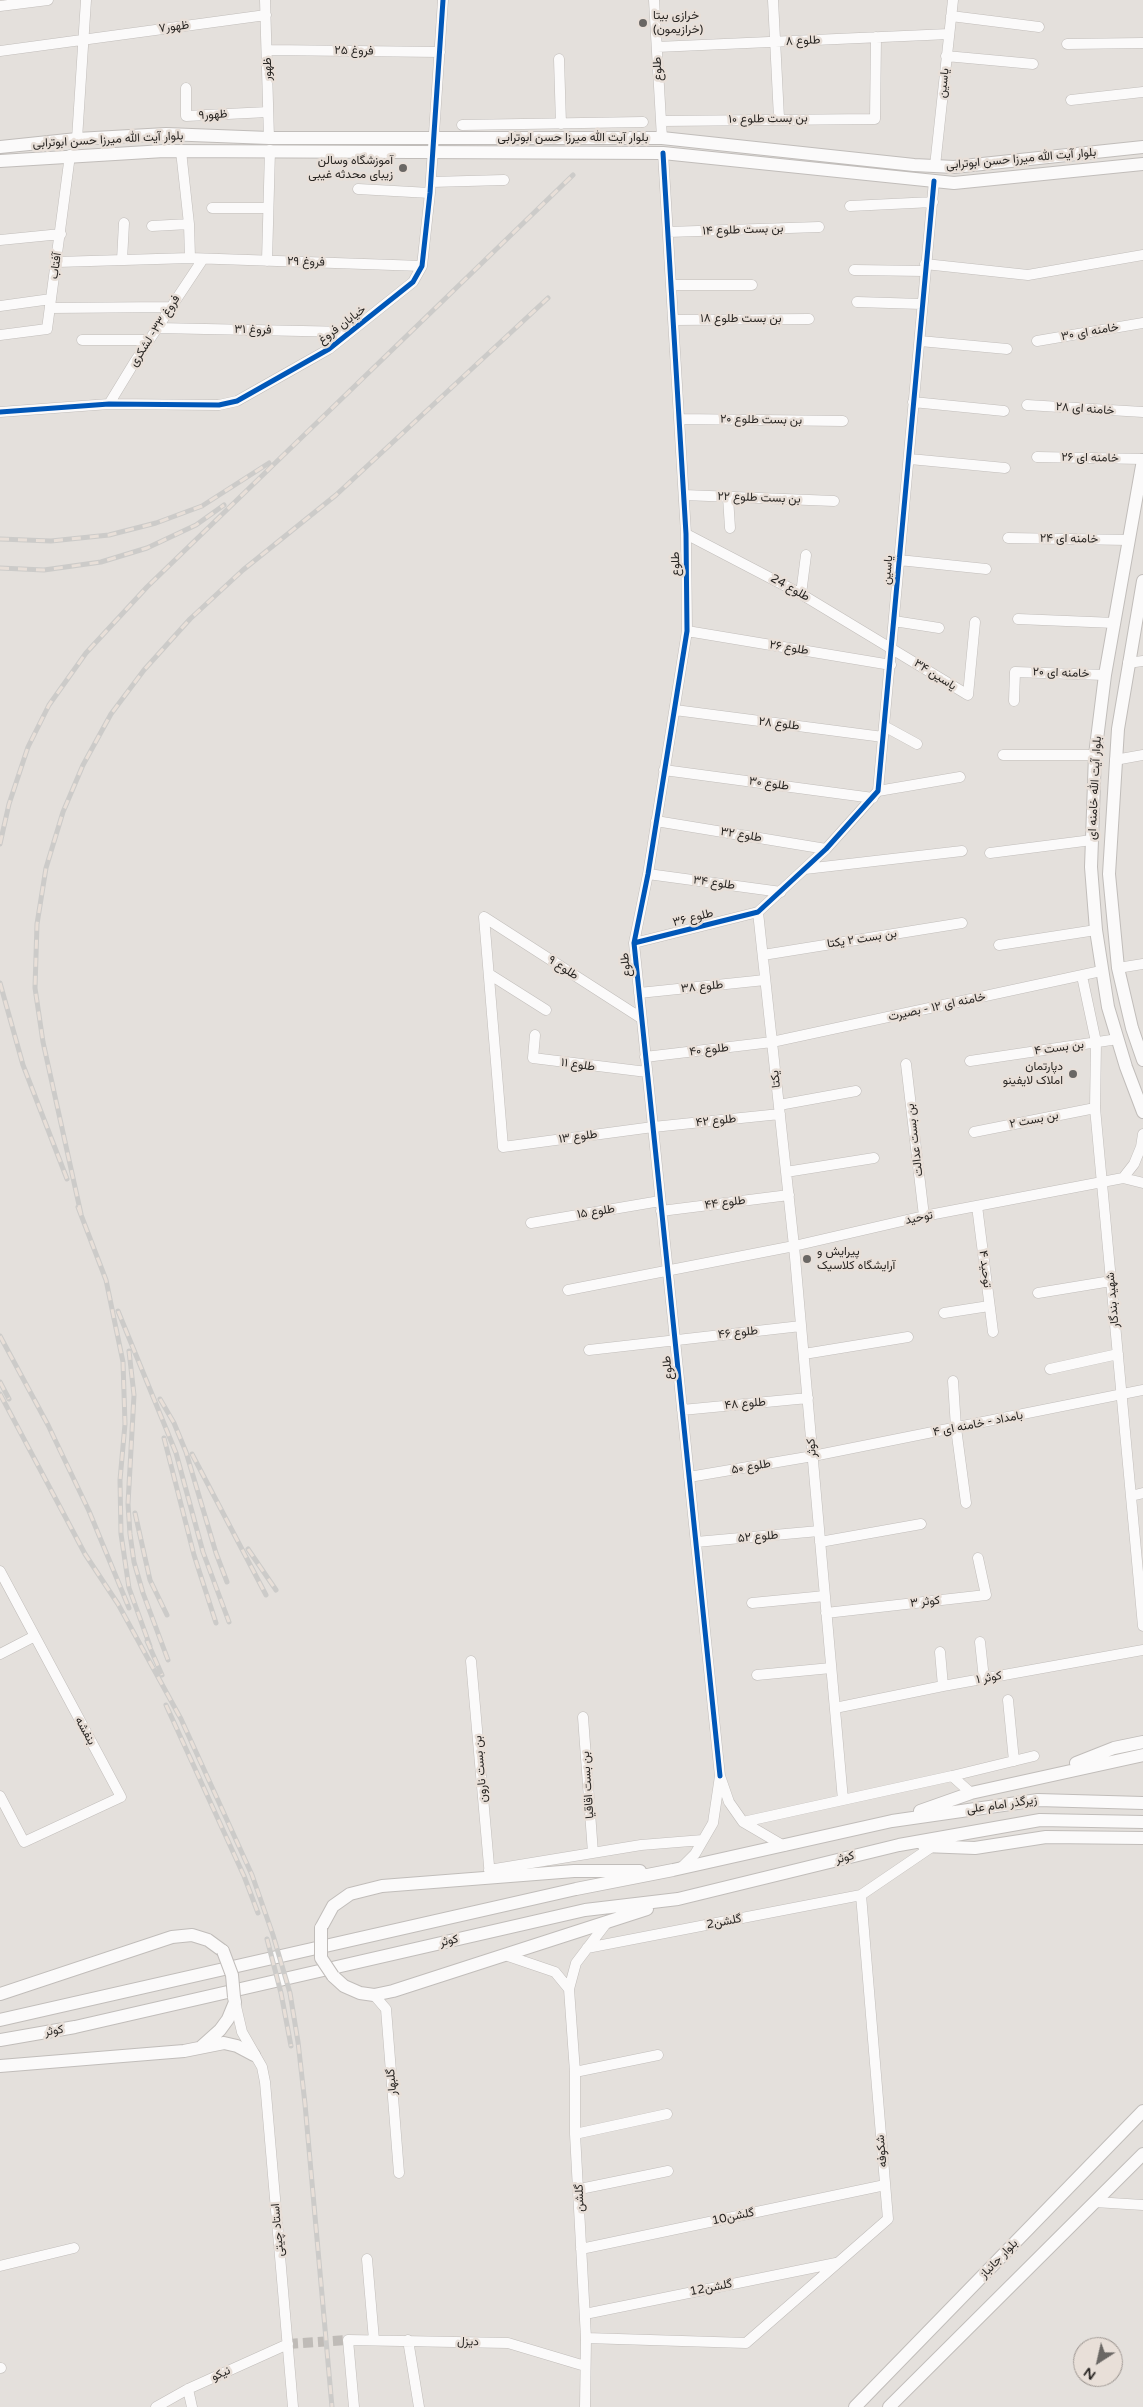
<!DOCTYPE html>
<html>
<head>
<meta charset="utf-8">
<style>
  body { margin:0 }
  #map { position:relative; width:1143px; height:2407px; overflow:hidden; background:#e4e0dc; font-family:"Varela Round",sans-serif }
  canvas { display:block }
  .north { position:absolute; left:1073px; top:2337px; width:50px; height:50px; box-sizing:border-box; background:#e8dfd8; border:1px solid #9c9590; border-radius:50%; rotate:215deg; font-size:14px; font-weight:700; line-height:20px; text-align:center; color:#292623 }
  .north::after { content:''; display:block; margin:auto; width:18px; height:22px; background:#6a6764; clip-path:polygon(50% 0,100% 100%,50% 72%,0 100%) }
</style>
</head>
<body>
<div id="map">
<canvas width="1143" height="2407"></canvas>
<div class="north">N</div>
</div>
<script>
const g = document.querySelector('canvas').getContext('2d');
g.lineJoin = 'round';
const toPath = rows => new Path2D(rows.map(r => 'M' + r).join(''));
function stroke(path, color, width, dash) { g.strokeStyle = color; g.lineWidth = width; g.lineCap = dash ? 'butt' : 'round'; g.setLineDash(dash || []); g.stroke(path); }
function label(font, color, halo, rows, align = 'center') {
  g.font = font + ' "Varela Round",Vazirmatn,sans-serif'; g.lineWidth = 5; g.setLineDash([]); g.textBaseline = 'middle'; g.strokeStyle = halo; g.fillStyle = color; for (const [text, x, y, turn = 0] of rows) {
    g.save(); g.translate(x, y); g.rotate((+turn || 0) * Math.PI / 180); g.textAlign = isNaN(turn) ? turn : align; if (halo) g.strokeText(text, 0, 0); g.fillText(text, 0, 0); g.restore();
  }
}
stroke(toPath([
  [288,2344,348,2340]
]), '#bfbbb7', 10, [10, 5]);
const minor = toPath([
  [265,0,269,138],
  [654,0,662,138],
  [773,0,779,118],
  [0,6,48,0],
  [951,16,1039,27],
  [1067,44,1143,43],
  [657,47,949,34],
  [268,50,440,52],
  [0,51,266,15],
  [946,56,1033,64],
  [559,59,561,124],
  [186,88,186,116,268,112],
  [1071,100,1143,92],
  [661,121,875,119,876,37],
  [462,125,643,122],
  [77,139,86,0],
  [181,151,189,224,190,258],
  [663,153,686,534,687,631,648,874,634,943,720,1776],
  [935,166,953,0],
  [431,182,504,180],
  [358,189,430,193],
  [850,206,933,202],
  [212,208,268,208],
  [152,226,189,224],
  [668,232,819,227],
  [0,240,61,234],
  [122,260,124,223],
  [267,261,270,150],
  [57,262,190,258,422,266],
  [925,264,1028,275,1143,255],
  [854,270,924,271],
  [671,285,752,285],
  [857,302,922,304],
  [0,306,51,299],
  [50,308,171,307],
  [673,320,809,319],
  [157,328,350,332],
  [0,335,47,329,70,155],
  [82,340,149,340],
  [920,341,1007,349],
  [1037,341,1143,323],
  [913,402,1004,411],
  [109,404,134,363,203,259],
  [1027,405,1143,412],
  [0,412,109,404,219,405,237,401,329,349,413,282,422,266,430,193,443,0],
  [679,419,843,421],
  [1037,457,1143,459],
  [910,459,1005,468],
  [684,495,834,501],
  [728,497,730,528],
  [686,534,801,594,968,695,975,622],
  [1008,538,1129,540],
  [899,560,986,569],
  [801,594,806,555],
  [1018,619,1115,623],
  [894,621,939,628],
  [687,631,891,665],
  [1128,663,1143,661],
  [1014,701,1015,672,1105,675],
  [675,710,883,737],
  [884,726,917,744],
  [1003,755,1095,755],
  [1115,760,1143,755],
  [664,770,873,798],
  [878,791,960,777],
  [656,821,826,849],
  [990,853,1092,840],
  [805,869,962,851],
  [648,874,781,892],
  [758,912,794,1246,843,1800],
  [484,917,503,1147,653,1127,780,1114],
  [484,917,641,1018],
  [634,943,758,912,826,849,878,791,934,181],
  [999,945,1096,930],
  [763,955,962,923],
  [1118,968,1143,964],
  [489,974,546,1010],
  [1082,976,1096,1042,1095,1108,1143,1626],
  [639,993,765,980],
  [535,1035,533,1058,647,1072],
  [645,1057,772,1042,1101,971],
  [970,1061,1118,1039],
  [906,1064,924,1216],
  [779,1105,856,1091],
  [974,1132,1095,1108],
  [786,1172,874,1158],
  [1123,1178,1143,1183],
  [977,1206,993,1332],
  [661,1211,789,1195],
  [531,1223,660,1201],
  [568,1290,794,1246,924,1216,1123,1178,1134,1164,1141,1147,1143,1134],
  [1038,1293,1111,1281],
  [944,1313,989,1306],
  [589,1350,801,1326],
  [804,1354,908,1337],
  [1050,1369,1118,1354],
  [953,1381,956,1428,966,1503],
  [682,1410,808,1398],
  [689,1477,813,1456,1143,1390],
  [1131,1496,1143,1493],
  [696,1542,819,1531],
  [820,1542,921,1524],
  [0,1571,121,1797,24,1842,0,1796],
  [752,1603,825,1596],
  [826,1613,986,1595,978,1558],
  [980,1642,984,1679],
  [940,1652,943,1686],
  [0,1654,33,1637],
  [471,1661,490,1877],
  [757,1675,831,1668],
  [1008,1700,1014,1761],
  [835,1708,943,1686,1143,1650],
  [583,1717,593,1853],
  [952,1776,971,1793],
  [743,1822,952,1776,1034,1756],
  [681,1868,695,1854,713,1823,720,1776,729,1802,743,1822,784,1846],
  [489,1870,641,1845,703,1840],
  [587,1948,861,1895,933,1846],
  [505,1955,555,1972,569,1989],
  [374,1995,386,2009,399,2173],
  [235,2002,242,2032,262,2067,265,2082,293,2407],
  [575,2072,658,2055],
  [575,2134,667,2114],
  [580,2189,668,2171],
  [1095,2202,1143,2205],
  [581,2249,885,2185],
  [367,2259,374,2340],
  [0,2266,74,2248],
  [585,2314,836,2263],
  [586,2338,746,2343,888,2219,861,1895],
  [408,2340,419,2407],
  [0,2368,1,2368],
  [188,2389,192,2407],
  [156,2407,188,2389,288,2344],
  [354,2407,348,2340,508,2343,585,2366],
  [585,2407,586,2338,575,2134,575,2072,569,1989,576,1963,608,1921]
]);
const major = toPath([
  [0,147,77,139,166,134,269,138,662,138,914,165,954,167,1143,147],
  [0,161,164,151,663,153,954,183,1143,164],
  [1143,460,1105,675,1095,755,1091,867,1096,930,1108,1007,1126,1067,1143,1112],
  [1143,581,1118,729,1109,874,1118,968,1132,1028,1143,1060],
  [1076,1763,1114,1748,1143,1742],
  [920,1811,971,1793,1143,1755],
  [924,1846,975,1848,1046,1837,1143,1838],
  [321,1928,333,1906,350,1894,382,1886,574,1871,640,1871],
  [333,1976,344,1986,360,1993,374,1995,393,1991,647,1909],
  [0,1994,172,1937,192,1935,208,1940,223,1951],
  [0,2020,576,1889,673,1870,892,1821,1038,1800,1143,1803],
  [0,2040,75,2027,585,1910,678,1899,899,1845,1040,1820,1143,1822],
  [201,2047,220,2030,228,2019,235,2002,234,1997],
  [0,2066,184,2051,224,2043,237,2046,254,2055],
  [855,2407,1143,2111],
  [889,2407,1143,2154]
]);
stroke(minor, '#c1bdba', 11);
stroke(major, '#c1bdba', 14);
stroke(minor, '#fbfafa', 10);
stroke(major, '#fbfafa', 12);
const rail = toPath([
  [0,539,51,541,109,535,156,523,202,506,269,463],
  [0,568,44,570,101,562,147,548,196,525,224,505],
  [0,844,9,804,28,747,49,705,86,653,147,587,573,175],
  [0,983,23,1065,67,1179],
  [78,1207,106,1280,123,1362,125,1424,120,1480,121,1534,129,1588,150,1646],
  [81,1214,43,1042,35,988,37,924,46,868,63,812,83,765,111,714,144,670,190,619,243,570,336,495,548,298],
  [118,1311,176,1453,203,1552,229,1622],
  [0,1336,48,1425,89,1511,129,1608],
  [129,1351,134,1395,128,1504,130,1534,134,1562,143,1593,168,1660],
  [0,1382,9,1399],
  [0,1394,85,1554,118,1604,181,1719,252,1875,273,1935,290,1993,298,2042,305,2104,332,2407],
  [160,1399,174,1423,186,1452,216,1553,227,1582],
  [164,1438,194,1555,216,1623],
  [192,1454,266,1595],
  [135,1513,150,1580,167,1615],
  [248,1549,276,1590],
  [147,1641,162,1675],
  [166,1705,244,1876,258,1913],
  [267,1939,281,1993,291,2046]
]);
stroke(rail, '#cccbc9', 5);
stroke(rail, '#e8dfd8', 3, [9]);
const majorBridge = toPath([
  [321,1928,321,1958,333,1976],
  [223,1951,232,1975,234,1997]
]);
stroke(majorBridge, '#c1bdba', 14, []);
stroke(majorBridge, '#fbfafa', 12);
stroke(toPath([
  [663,153,686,534,687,631,648,874,634,943,720,1776],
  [0,412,109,404,219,405,237,401,329,349,413,282,422,266,430,193,443,0],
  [634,943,758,912,826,849,878,791,934,181]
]), '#0057b8', 5);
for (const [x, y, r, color] of [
  [643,23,5,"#6a6764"],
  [403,168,5,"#6a6764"],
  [1073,1074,5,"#6a6764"],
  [807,1259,5,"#6a6764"]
]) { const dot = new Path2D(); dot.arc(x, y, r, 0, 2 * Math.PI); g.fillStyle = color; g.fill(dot); stroke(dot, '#e8dfd8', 2); }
label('12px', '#292623', '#e8dfd8', [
  ["خرازی بیتا",653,16],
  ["(خرازیمون)",653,30],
  ["آموزشگاه وسالن",393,161,"right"],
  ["زیبای محدثه غیبی",393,175,"right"],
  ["دپارتمان",1063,1067,"right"],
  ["املاک لایفینو",1063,1081,"right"],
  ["پیرایش و",817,1252],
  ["آرایشگاه کلاسیک",817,1266]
], 'left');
label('12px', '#292623', '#e8dfd8', [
  ["ظهور۷",174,27,-7],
  ["طلوع ۸",803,41,-3],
  ["فروغ ۲۵",354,51,1],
  ["ظهور",268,69,-90],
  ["طلوع",658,69,-93],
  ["یاسین",944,83,-84],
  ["ظهور۹",213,115,-3],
  ["بن بست طلوع ۱۰",768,119,-1],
  ["بلوار آیت الله میرزا حسن ابوترابی",573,138],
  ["بلوار آیت الله میرزا حسن ابوترابی",108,140,-3],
  ["بلوار آیت الله میرزا حسن ابوترابی",1021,159,-5],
  ["بن بست طلوع ۱۴",743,230,-2],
  ["فروغ ۲۹",306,262,2],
  ["آفتاب",56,266,-82],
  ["بن بست طلوع ۱۸",741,319],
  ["خیابان فروغ",342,325,-37],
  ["فروغ ۳۱",253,330,1],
  ["فروغ ۳۳- لشکری",155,331,-57],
  ["خامنه ای ۳۰",1090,332,-10],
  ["خامنه ای ۲۸",1085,409,4],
  ["بن بست طلوع ۲۰",761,420,1],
  ["خامنه ای ۲۶",1090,458,1],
  ["بن بست طلوع ۲۲",759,498,2],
  ["خامنه ای ۲۴",1069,539,1],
  ["طلوع",676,564,-91],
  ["یاسین",888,570,-85],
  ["طلوع 24",790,588,29],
  ["طلوع ۲۶",789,648,9],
  ["خامنه ای ۲۰",1061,673,2],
  ["یاسین ۳۴",935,675,32],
  ["طلوع ۲۸",779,724,7],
  ["طلوع ۳۰",769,784,8],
  ["بلوار آیت الله خامنه ای",1095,788,-87],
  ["طلوع ۳۲",741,835,9],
  ["طلوع ۳۴",714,883,8],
  ["طلوع ۳۶",693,918,-14],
  ["بن بست ۲ یکتا",862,939,-9],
  ["طلوع",626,965,-96],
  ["طلوع ۹",563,968,33],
  ["طلوع ۳۸",702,987,-6],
  ["خامنه ای ۱۲ - بصیرت",937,1007,-12],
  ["بن بست ۴",1059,1048,-8],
  ["طلوع ۴۰",709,1050,-7],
  ["طلوع ۱۱",578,1065,8],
  ["یکتا",776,1079,-96],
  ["بن بست ۲",1034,1120,-11],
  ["طلوع ۴۲",716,1121,-6],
  ["طلوع ۱۳",578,1137,-8],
  ["بن بست عدالت",915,1140,-97],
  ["طلوع ۴۴",725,1203,-7],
  ["طلوع ۱۵",596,1212,-9],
  ["توحید",919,1218,-12],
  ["توحید ۴",985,1269,83],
  ["شهید بندگار",1113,1300,-95],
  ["طلوع ۴۶",738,1333,-6],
  ["طلوع",668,1368,-96],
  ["طلوع ۴۸",745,1404,-5],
  ["بامداد - خامنه ای ۴",978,1424,-11],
  ["کوثر",812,1448,-95],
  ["طلوع ۵۰",751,1467,-10],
  ["طلوع ۵۲",758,1537,-5],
  ["کوثر ۳",925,1602,-6],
  ["کوثر ۱",989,1678,-10],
  ["بنفشه",85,1731,61],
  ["بن بست نارون",481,1769,-95],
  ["بن بست اقاقیا",588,1785,-94],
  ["زیرگذر امام علی",1002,1805,-8],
  ["کوثر",845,1858,-14],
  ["گلشن2",724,1922,-11],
  ["کوثر",449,1941,-13],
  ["کوثر",54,2031,-10],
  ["گلبهار",392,2082,-95],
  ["شکوفه",882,2151,-95],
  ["گلشن",580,2198,-92],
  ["گلشن10",733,2217,-12],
  ["استاد چیتی",278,2230,-95],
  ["بلوار جانباز",999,2259,-46],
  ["گلشن12",711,2288,-11],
  ["دیزل",468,2342,2],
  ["نیکو",221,2374,-24]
]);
</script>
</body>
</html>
